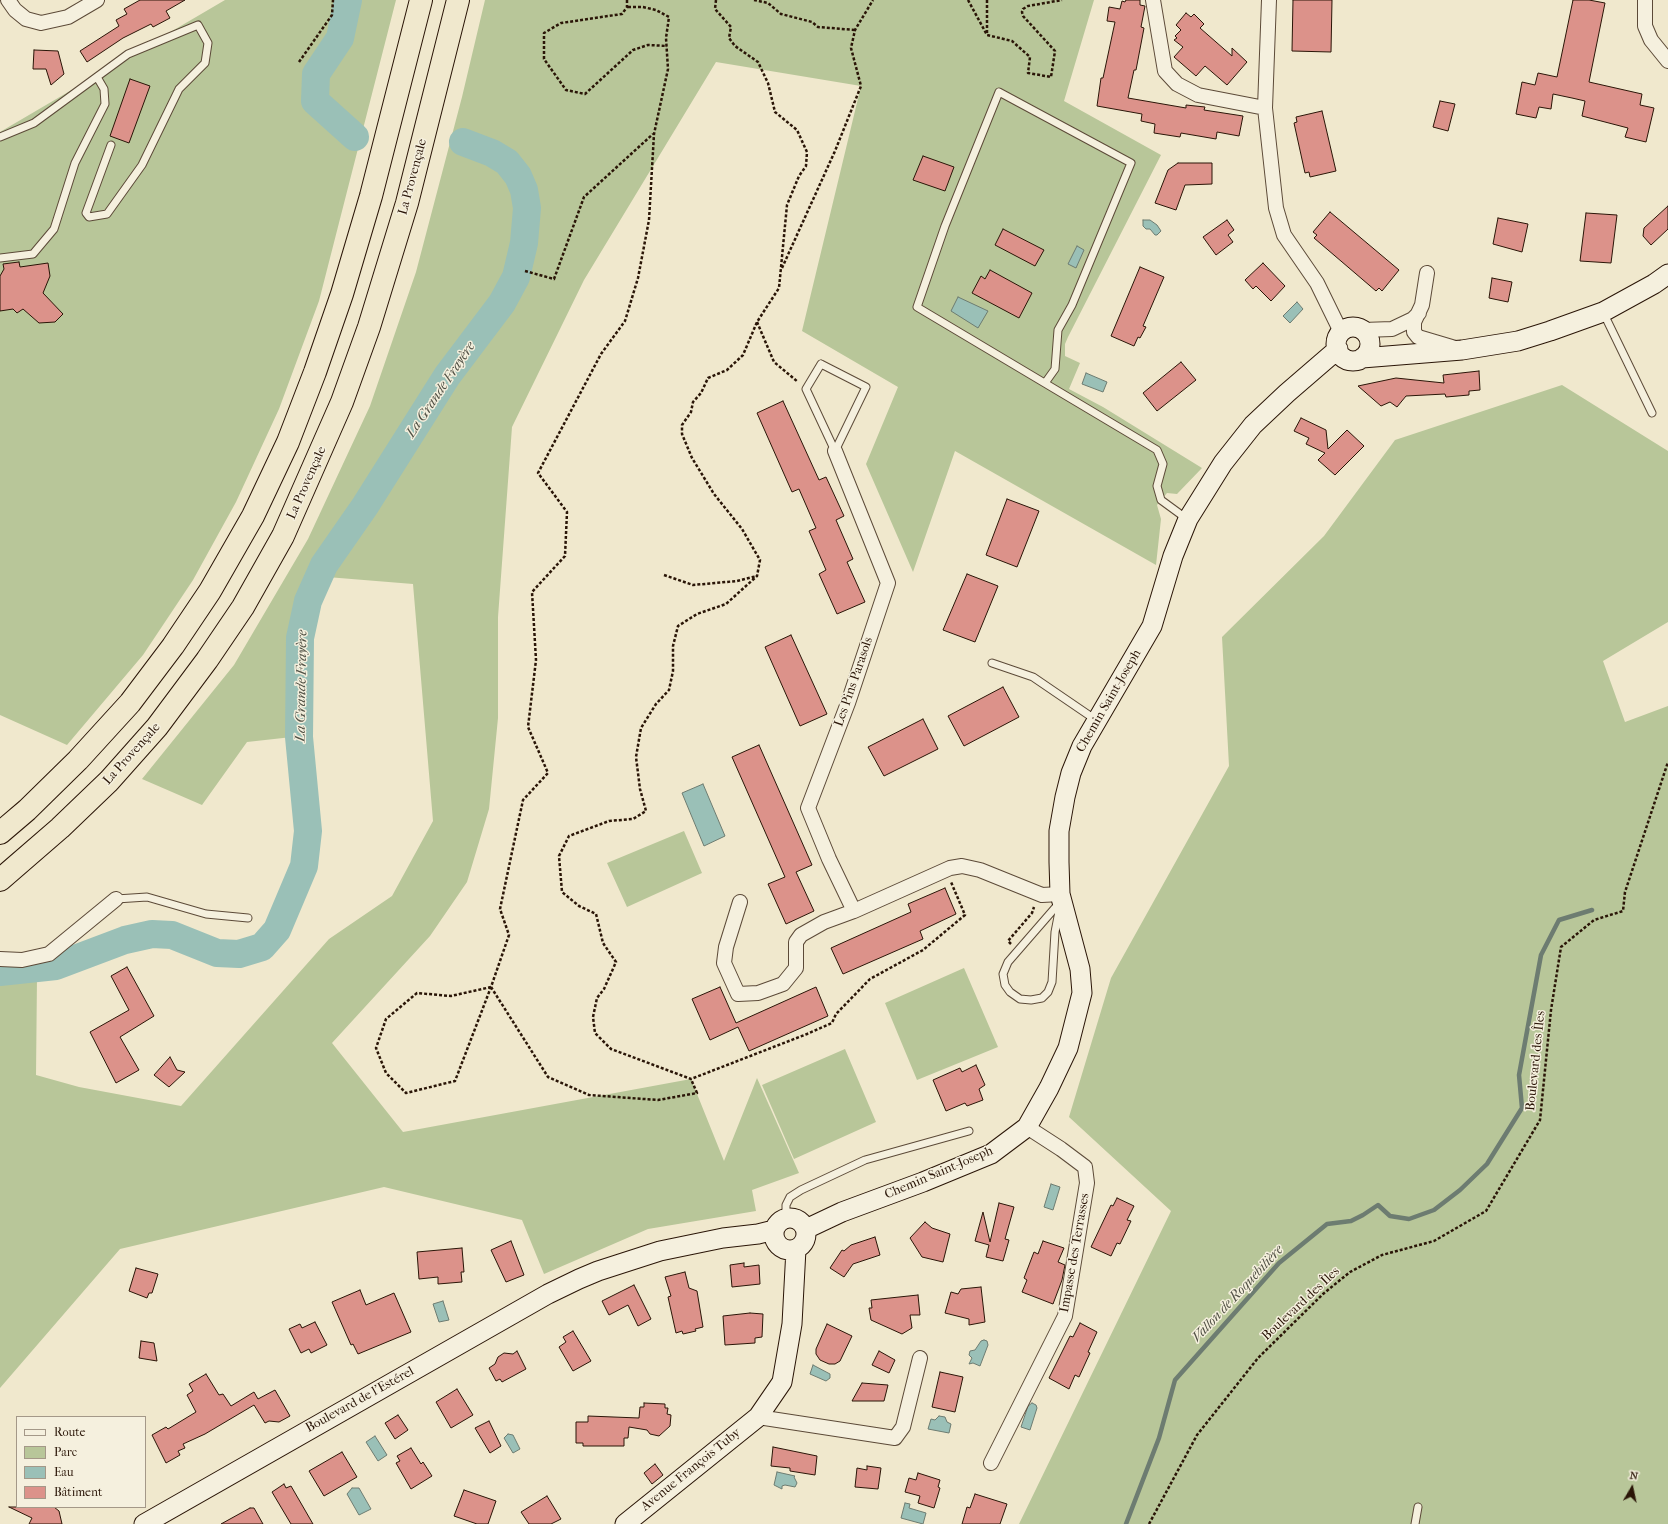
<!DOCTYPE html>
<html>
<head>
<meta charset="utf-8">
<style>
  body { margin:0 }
  #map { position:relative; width:1668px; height:1524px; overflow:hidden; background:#f0e8cd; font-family:"IM FELL French Canon",serif }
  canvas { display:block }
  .legend { position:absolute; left:16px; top:1416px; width:130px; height:92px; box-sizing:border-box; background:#f5f0de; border:1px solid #a49888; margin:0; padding:5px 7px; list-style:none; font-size:12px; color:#2a1507 }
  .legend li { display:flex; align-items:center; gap:8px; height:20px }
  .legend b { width:20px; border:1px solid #a49888 }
  .north { position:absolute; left:1612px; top:1468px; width:40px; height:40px; -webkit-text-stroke:3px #f5f0de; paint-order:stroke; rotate:9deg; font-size:11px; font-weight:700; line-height:16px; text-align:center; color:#2a1507 }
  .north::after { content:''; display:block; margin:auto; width:14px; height:18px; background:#2a1507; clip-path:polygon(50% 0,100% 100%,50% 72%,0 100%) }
</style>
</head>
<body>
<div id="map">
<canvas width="1668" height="1524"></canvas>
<ul class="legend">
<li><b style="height:5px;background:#f5f0de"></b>Route</li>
<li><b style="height:11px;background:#b8c699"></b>Parc</li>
<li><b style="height:11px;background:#9ac0b7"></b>Eau</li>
<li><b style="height:11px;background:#dc928a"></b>Bâtiment</li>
</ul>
<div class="north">N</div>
</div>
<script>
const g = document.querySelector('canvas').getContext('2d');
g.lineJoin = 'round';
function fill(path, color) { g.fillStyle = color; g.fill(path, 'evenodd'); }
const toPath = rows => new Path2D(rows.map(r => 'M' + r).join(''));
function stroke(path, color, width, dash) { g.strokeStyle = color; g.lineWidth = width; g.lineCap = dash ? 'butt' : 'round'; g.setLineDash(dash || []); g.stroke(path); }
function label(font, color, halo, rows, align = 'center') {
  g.font = font + ' "IM FELL French Canon",serif'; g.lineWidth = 3; g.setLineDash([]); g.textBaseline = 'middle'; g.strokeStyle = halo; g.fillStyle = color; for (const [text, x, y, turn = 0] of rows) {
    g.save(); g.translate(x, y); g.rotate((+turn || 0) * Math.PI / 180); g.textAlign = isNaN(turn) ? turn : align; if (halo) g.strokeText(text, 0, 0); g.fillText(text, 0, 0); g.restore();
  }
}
fill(toPath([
  [225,0,396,0,319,301,279,409,236,502,193,580,143,655,67,745,0,715,0,132],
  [485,0,1094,0,1064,101,1161,155,1068,337,1065,344,1065,356,1080,363,1069,389,1103,407,1202,468,1177,494,1167,493,1157,505,1161,519,1156,565,955,451,913,572,866,464,898,387,802,331,861,86,716,62,584,280,512,427,498,617,498,718,489,809,467,882,430,936,332,1043,403,1132,691,1079,724,1161,757,1078,799,1173,752,1190,756,1211,648,1229,544,1274,522,1220,384,1187,120,1249,0,1388,0,981,37,977,36,1075,79,1087,181,1106,329,939,392,896,433,821,413,584,327,577,307,615,292,737,247,742,202,805,142,779,234,665,308,539,370,406,416,272,462,97],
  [1562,385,1668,451,1668,622,1603,661,1625,722,1668,706,1668,1524,1019,1524,1171,1211,1069,1117,1111,978,1229,766,1222,637,1324,536,1395,440],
  [684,831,702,873,627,907,607,863],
  [964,968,998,1047,917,1080,885,1003],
  [845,1049,876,1122,794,1159,762,1085]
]), '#b8c699');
const water = toPath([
  [1143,220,1150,220,1157,225,1161,231,1157,235,1155,235,1150,229,1146,229,1143,226,1143,220],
  [1077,246,1084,250,1076,268,1068,264,1077,246],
  [958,297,988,311,978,328,951,311,958,297],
  [1297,302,1303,309,1290,323,1283,316,1297,302],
  [1086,373,1107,382,1103,392,1082,384,1086,373],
  [703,784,725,836,704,846,682,793,703,784],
  [1051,1184,1060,1187,1053,1210,1044,1207,1051,1184],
  [443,1301,449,1320,439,1322,433,1304,443,1301],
  [984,1340,987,1341,988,1345,980,1366,973,1363,969,1364,972,1358,969,1355,970,1351,975,1350,981,1341,984,1340],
  [813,1365,830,1374,830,1378,826,1381,810,1374,813,1365],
  [1032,1403,1036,1405,1037,1408,1030,1430,1021,1427,1028,1406,1032,1403],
  [939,1416,945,1417,947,1422,951,1424,949,1433,928,1429,931,1419,935,1420,939,1416],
  [508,1434,513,1435,520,1449,513,1453,504,1438,508,1434],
  [375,1436,387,1455,378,1461,366,1442,375,1436],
  [777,1472,795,1476,794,1477,797,1483,795,1487,785,1485,782,1486,782,1489,774,1485,777,1472],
  [352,1488,359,1488,371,1509,359,1515,347,1494,352,1488],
  [905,1503,910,1504,909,1508,926,1513,923,1524,901,1518,905,1503]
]);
fill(water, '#9ac0b7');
stroke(water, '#6d7c71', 1);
stroke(toPath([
  [1126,1524,1159,1438,1175,1380,1279,1263,1327,1224,1351,1221,1363,1215,1378,1205,1390,1216,1409,1219,1434,1210,1460,1190,1487,1164,1522,1108,1519,1075,1541,955,1559,920,1592,910]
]), '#6d7c71', 4.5);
stroke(toPath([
  [348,0,340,38,316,74,315,101,355,137],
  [0,972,56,966,125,940,152,934,172,935,217,953,239,954,262,947,277,930,304,866,308,831,299,737,300,638,308,601,324,565,365,506,447,376,502,303,516,277,524,243,527,208,524,190,518,176,507,162,492,153,463,142]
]), '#9ac0b7', 28);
const building = toPath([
  [140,0,185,0,166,11,170,18,153,27,151,24,123,38,87,62,80,51,119,26,116,20,127,14,124,9,140,0],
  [1126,0,1140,0,1140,5,1145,6,1141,27,1144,28,1136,70,1134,70,1128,98,1186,108,1186,105,1205,107,1204,110,1243,116,1239,136,1217,132,1216,139,1181,133,1180,137,1154,133,1155,124,1141,121,1142,114,1097,106,1101,78,1103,78,1115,22,1107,21,1109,7,1120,9,1122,1,1125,2,1126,0],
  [1293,0,1332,0,1331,52,1292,51,1293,0],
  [1573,0,1589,0,1605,3,1589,82,1642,94,1640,105,1654,108,1646,142,1625,137,1628,128,1582,116,1585,101,1572,98,1553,94,1551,109,1539,107,1536,118,1516,114,1522,82,1535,85,1538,73,1557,77,1573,0],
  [1186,13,1191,17,1194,14,1204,24,1200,28,1232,56,1232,48,1247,62,1227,85,1205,66,1196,76,1174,57,1183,47,1174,40,1177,38,1175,36,1181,30,1176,25,1186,13],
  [34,50,58,51,64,74,51,85,46,69,33,69,34,50],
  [130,79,150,86,129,143,110,136,130,79],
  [1440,101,1455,104,1448,131,1433,127,1440,101],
  [1322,111,1336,171,1310,177,1309,172,1305,173,1294,123,1297,122,1296,117,1322,111],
  [923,156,954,167,945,191,913,180,923,156],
  [1178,163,1212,163,1212,184,1185,185,1176,210,1155,203,1168,170,1178,163],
  [1668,206,1668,229,1651,245,1643,236,1644,228,1668,206],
  [1330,212,1399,270,1382,291,1379,288,1376,291,1314,238,1317,235,1313,232,1330,212],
  [1586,213,1617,215,1611,263,1580,261,1586,213],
  [1498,218,1528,224,1522,252,1493,244,1498,218],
  [1227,220,1234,230,1228,235,1233,242,1216,255,1203,237,1227,220],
  [1003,229,1044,250,1035,266,995,245,1003,229],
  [19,262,20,267,48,263,50,276,43,293,63,314,55,322,39,323,23,309,17,313,13,309,0,311,0,276,4,269,3,264,19,262],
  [1263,263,1285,286,1271,301,1256,286,1253,289,1245,280,1263,263],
  [1140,267,1164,277,1143,326,1146,327,1140,338,1138,337,1134,346,1111,336,1140,267],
  [990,270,1032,293,1019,318,972,293,981,276,985,279,990,270],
  [1492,278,1512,282,1508,302,1489,298,1492,278],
  [1181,362,1196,380,1157,411,1143,393,1181,362],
  [1479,371,1480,390,1469,391,1469,395,1446,397,1445,394,1406,396,1397,407,1390,402,1381,406,1358,386,1396,378,1444,383,1443,375,1479,371],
  [783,401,819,480,826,477,844,516,836,520,853,559,847,562,865,602,837,614,819,574,826,570,809,531,816,528,799,489,792,492,757,413,783,401],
  [1301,418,1326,430,1328,449,1347,430,1364,446,1335,475,1318,460,1325,453,1306,444,1309,438,1294,431,1301,418],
  [1007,499,1039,511,1017,567,986,555,1007,499],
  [967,574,998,586,975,642,943,630,967,574],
  [791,635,827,714,800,726,765,647,791,635],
  [1003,687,1019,717,964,746,948,716,1003,687],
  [923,719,938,749,884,776,868,747,923,719],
  [759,745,812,865,796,872,814,911,786,924,768,884,785,877,732,757,759,745],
  [945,888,956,914,920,931,923,939,843,974,831,948,911,912,908,904,945,888],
  [127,967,154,1016,120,1037,139,1070,116,1083,90,1032,129,1010,111,976,127,967],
  [720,987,736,1023,816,987,828,1016,749,1051,738,1027,710,1040,692,999,720,987],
  [170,1057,177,1070,185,1072,169,1087,154,1075,170,1057],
  [976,1065,985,1085,979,1089,983,1100,967,1106,965,1103,946,1111,933,1080,960,1068,962,1072,976,1065],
  [1117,1198,1134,1206,1127,1220,1131,1221,1120,1244,1117,1243,1111,1256,1091,1247,1111,1205,1113,1206,1117,1198],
  [999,1203,1014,1207,1005,1239,1009,1240,1003,1261,986,1257,989,1245,975,1241,983,1212,990,1242,999,1203],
  [925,1222,932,1228,950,1234,943,1262,922,1257,910,1238,925,1222],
  [875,1237,880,1255,853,1264,844,1277,830,1268,842,1250,844,1251,851,1245,875,1237],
  [511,1241,524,1275,506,1282,491,1250,511,1241],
  [1043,1241,1064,1248,1058,1262,1065,1265,1062,1280,1053,1304,1022,1292,1027,1280,1024,1278,1034,1252,1038,1254,1043,1241],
  [462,1248,464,1272,461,1272,462,1282,438,1284,438,1277,419,1279,417,1252,462,1248],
  [744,1263,744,1267,759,1265,760,1284,732,1287,730,1265,744,1263],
  [136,1268,158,1274,152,1293,149,1293,147,1298,129,1291,136,1268],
  [685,1272,689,1288,697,1291,703,1327,695,1329,696,1331,683,1334,682,1331,676,1333,668,1297,671,1296,665,1277,685,1272],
  [634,1285,651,1319,638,1326,628,1305,609,1315,602,1301,634,1285],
  [981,1287,985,1322,969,1325,969,1319,945,1313,951,1292,958,1294,961,1289,981,1287],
  [360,1290,366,1305,394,1293,411,1332,358,1354,353,1344,351,1345,332,1302,360,1290],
  [918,1295,920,1315,910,1315,912,1328,902,1334,871,1320,869,1308,872,1308,871,1300,918,1295],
  [750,1313,763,1314,762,1337,755,1338,755,1343,725,1345,723,1316,750,1313],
  [315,1322,327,1345,311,1353,309,1349,301,1353,289,1329,300,1324,302,1328,315,1322],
  [1080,1323,1097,1332,1088,1352,1090,1353,1079,1377,1075,1375,1069,1389,1049,1378,1070,1336,1073,1337,1080,1323],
  [827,1324,852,1336,840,1361,835,1364,829,1364,820,1360,816,1354,816,1349,827,1324],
  [573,1331,591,1361,573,1371,559,1347,566,1342,563,1337,573,1331],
  [141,1341,154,1343,157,1361,139,1358,141,1341],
  [517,1351,526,1369,502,1382,500,1379,496,1381,489,1368,495,1364,498,1357,504,1353,513,1354,517,1351],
  [879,1351,895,1360,889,1373,872,1365,879,1351],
  [940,1372,963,1377,955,1412,932,1407,940,1372],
  [206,1374,219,1395,223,1394,231,1406,254,1392,258,1399,275,1390,290,1416,279,1422,269,1421,265,1423,254,1405,205,1434,183,1444,185,1448,178,1451,180,1455,166,1463,152,1435,166,1427,168,1429,196,1412,187,1395,193,1391,189,1384,206,1374],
  [862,1383,888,1385,884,1401,852,1401,862,1383],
  [457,1389,473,1415,451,1428,436,1402,457,1389],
  [644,1403,665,1404,665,1408,668,1408,667,1414,671,1415,670,1426,659,1436,650,1434,647,1430,629,1427,628,1438,624,1438,624,1446,583,1446,583,1443,576,1443,576,1422,588,1422,588,1416,639,1418,640,1407,644,1407,644,1403],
  [398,1415,408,1430,395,1439,385,1423,398,1415],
  [489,1421,501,1446,490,1453,475,1428,489,1421],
  [773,1447,817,1456,815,1475,790,1471,790,1468,771,1466,773,1447],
  [411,1448,421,1464,423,1462,432,1476,411,1489,396,1463,400,1461,397,1456,411,1448],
  [342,1452,357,1477,324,1496,309,1471,342,1452],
  [655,1464,663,1475,652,1484,644,1473,655,1464],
  [867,1466,881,1468,878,1489,855,1487,857,1468,867,1470,867,1466],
  [918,1473,940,1480,938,1487,940,1488,934,1508,918,1503,920,1496,905,1492,909,1478,916,1480,918,1473],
  [284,1484,286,1488,291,1486,313,1524,291,1524,272,1492,284,1484],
  [464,1490,496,1501,488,1524,477,1524,454,1516,464,1490],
  [975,1494,1007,1504,1000,1524,962,1524,967,1507,970,1508,975,1494],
  [547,1496,561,1519,551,1524,529,1524,521,1512,547,1496],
  [9,1507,54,1507,59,1511,62,1524,29,1524,32,1518,9,1507],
  [250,1508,254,1508,263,1524,221,1524,250,1508]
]);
fill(building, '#dc928a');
stroke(building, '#2a1507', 1);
const lane = toPath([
  [0,137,34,123,128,54,198,25,208,43,205,63,179,89,142,165,107,214,89,217,86,213,111,145],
  [0,258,33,254,54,229,75,163,105,104,104,89,97,77],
  [1603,312,1652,413],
  [821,364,866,387,835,451,806,389,821,364],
  [1045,383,1055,369,1058,330,1072,305,1131,163,999,92,945,226,917,307,1157,450,1163,464,1157,486,1161,500,1187,519],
  [992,663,1033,677,1096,720],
  [116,899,147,897,206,914,248,918],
  [1061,901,1055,932,1052,982,1048,992,1042,998,1031,1000,1020,999,1010,992,1005,985,1003,974,1008,962,1061,901],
  [786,1218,786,1205,790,1197,801,1190,865,1160,969,1131],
  [1415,1524,1418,1507]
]);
const street = toPath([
  [8,0,15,10,26,19,41,23,68,17,97,0],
  [1153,0,1165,71,1177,84,1198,95,1265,108],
  [1269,0,1265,108,1276,208,1284,235,1317,283,1341,332],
  [1645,0,1645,26,1651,40,1668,61],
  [1427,273,1422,305,1414,322,1414,332,1418,337,1455,348],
  [1363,330,1392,329,1413,319,1419,313],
  [835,451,888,583,848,703,808,808,829,859,854,911,950,868,962,866,980,870,1042,895,1060,894],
  [740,902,726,947,724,963,738,994,758,993,783,984,796,968,796,942,801,935,824,922,854,911],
  [0,959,22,960,49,954,116,899],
  [758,1417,895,1438,903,1427,920,1358],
  [991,1463,1065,1316,1087,1183,1085,1167,1061,1149,1027,1127]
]);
const secondary = toPath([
  '1336 344a17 17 0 1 1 34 0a17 17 0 1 1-34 0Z',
  [1362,358,1462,350,1518,341,1550,331,1603,312,1654,284,1668,274],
  '774 1234a16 16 0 1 1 32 0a16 16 0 1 1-32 0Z',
  [806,1229,842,1212,923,1182,991,1154,1027,1127,1049,1088,1068,1048,1082,993,1080,969,1060,894,1059,862,1059,831,1065,797,1071,773,1082,746,1152,626,1173,556,1188,519,1223,463,1253,425,1287,393,1338,349],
  [144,1524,548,1294,579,1279,598,1271,660,1251,723,1238,758,1234,774,1230],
  [625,1524,758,1417,782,1382,792,1324,796,1249]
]);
const highway = toPath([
  [0,833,27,810,78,760,130,703,173,646,210,591,253,516,288,442,315,372,342,294,371,196,421,0],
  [0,880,60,828,109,781,157,727,207,660,243,607,283,536,342,402,369,327,407,203,458,0]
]);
stroke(lane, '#5c4a38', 9);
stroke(street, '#5c4a38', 16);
stroke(secondary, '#2a1507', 21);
stroke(highway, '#2a1507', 24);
stroke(toPath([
  [627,0,627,7,622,14,561,23,544,33,544,59,566,90,585,94,633,50,648,45,667,46],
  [716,0,715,9,731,27,729,38,735,46,758,62,768,83,775,112,797,130,807,152,806,166,799,176,787,205,779,288,757,322,743,355,727,370,708,378,701,393,693,402,691,412,682,425,682,434,692,458,714,494,742,529,760,560,757,576,726,604,697,614,678,626,673,646,673,671,669,690,656,704,641,728,636,757,640,789,646,811,633,819,609,821,569,836,559,856,562,892,579,906,596,914,603,943,616,962,604,989,597,998,593,1017,595,1033,611,1049,691,1079,807,1034,832,1023,836,1014,870,979,923,950,965,915,951,882],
  [754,0,768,3,781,14,812,22,818,27,855,30],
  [968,0,987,35,1012,41,1030,57,1028,73,1051,77,1055,51,1023,16,1022,12,1023,9,1028,6,1062,0],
  [987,0,987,33],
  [299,62,332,15,333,0],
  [782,268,835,151,861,86,851,48,855,30,873,0],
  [525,271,554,279,584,197,653,134],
  [757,322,774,362,798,382],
  [664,575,693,585,737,581,757,576],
  [1011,944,1008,941,1032,913,1034,907],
  [491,987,451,996,417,993,386,1019,376,1048,386,1073,406,1093,455,1081,491,987,509,935,500,909,523,800,548,773,528,727,536,660,532,592,565,556,567,512,538,473,601,354,625,321,638,278,649,220,654,134,668,69,666,38,669,17,656,10,643,7,627,7],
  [491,987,548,1077,589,1095,658,1100,697,1093,691,1079],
  [1149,1524,1197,1435,1258,1358,1323,1294,1350,1272,1382,1255,1434,1241,1486,1211,1540,1120,1551,1010,1561,947,1594,920,1623,911,1625,892,1668,762]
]), '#2a1507', 2.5, [3, 2]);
stroke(lane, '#f5f0de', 7);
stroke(street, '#f5f0de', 14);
stroke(secondary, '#f5f0de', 19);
stroke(highway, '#f0e8cd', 22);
label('13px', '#2a1507', '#f5f0de', [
  ["La Provençale",413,177,-75],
  ["La Provençale",307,483,-66],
  ["Les Pins Parasols",854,682,-71],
  ["Chemin Saint-Joseph",1109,701,-60],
  ["La Provençale",132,754,-48],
  ["Boulevard des Îles",1536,1061,-84],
  ["Chemin Saint-Joseph",939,1173,-23],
  ["Impasse des Terrasses",1075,1253,-80],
  ["Boulevard des Îles",1301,1304,-43],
  ["Boulevard de l'Estérel",360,1400,-29],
  ["Avenue François Tuby",691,1470,-39]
]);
label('italic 14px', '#515145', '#f5f0de', [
  ["La Grande Frayère",441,390,-56],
  ["La Grande Frayère",302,686,-89],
  ["Vallon de Roquebilière",1238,1294,-47]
]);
</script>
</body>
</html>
